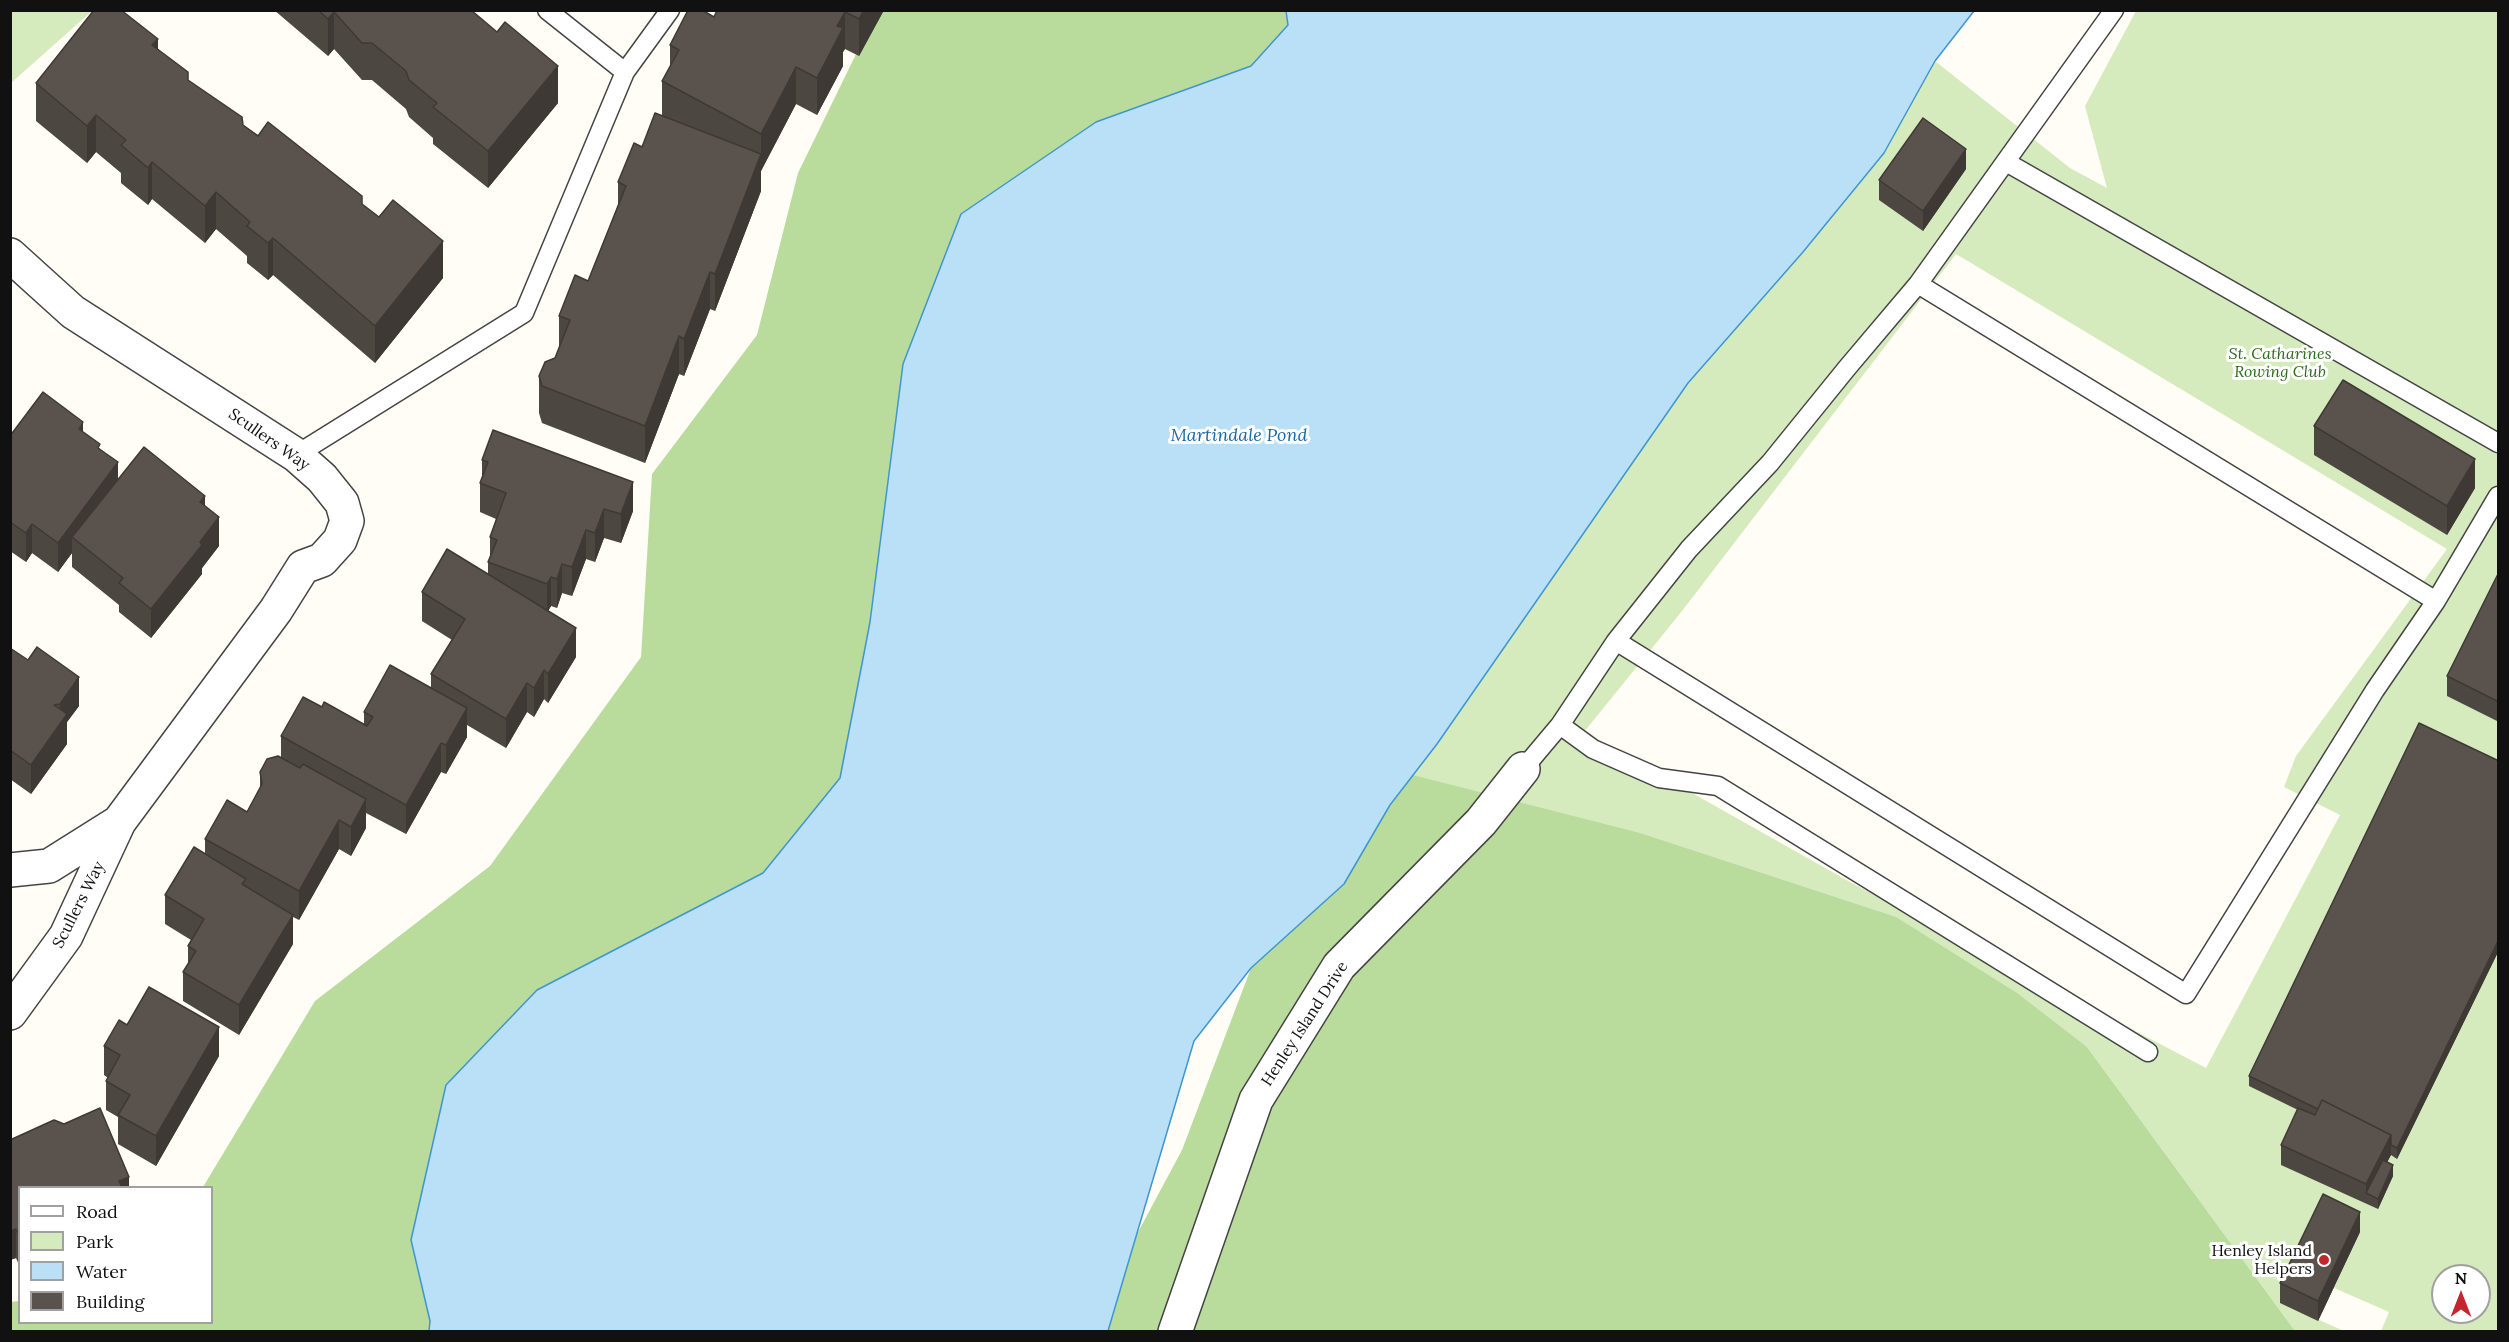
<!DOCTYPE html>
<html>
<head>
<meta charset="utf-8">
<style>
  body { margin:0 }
  #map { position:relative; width:2509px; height:1342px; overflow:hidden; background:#fffdf5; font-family:Lora,serif }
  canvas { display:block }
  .frame { position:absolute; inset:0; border:12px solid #111; pointer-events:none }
  .legend { position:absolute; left:18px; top:1186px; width:195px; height:138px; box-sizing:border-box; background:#fff; border:2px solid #a0a0a0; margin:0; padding:8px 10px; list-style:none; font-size:18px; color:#111 }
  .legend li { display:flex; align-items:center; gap:12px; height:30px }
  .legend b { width:30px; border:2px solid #a0a0a0 }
  .north { position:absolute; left:2431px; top:1264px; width:60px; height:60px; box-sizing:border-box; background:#fff; border:2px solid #a0a0a0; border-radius:50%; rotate:0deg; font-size:16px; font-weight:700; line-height:24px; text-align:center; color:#111 }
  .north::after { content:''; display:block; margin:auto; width:21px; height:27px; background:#c4262e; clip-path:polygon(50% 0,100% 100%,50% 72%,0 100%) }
</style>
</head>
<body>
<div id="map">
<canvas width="2509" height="1342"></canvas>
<div class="frame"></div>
<ul class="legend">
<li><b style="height:8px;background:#fff"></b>Road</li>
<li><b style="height:16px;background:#d5ebbd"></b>Park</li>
<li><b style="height:16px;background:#b9e0f7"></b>Water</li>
<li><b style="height:16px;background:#5a524d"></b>Building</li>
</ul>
<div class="north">N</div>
</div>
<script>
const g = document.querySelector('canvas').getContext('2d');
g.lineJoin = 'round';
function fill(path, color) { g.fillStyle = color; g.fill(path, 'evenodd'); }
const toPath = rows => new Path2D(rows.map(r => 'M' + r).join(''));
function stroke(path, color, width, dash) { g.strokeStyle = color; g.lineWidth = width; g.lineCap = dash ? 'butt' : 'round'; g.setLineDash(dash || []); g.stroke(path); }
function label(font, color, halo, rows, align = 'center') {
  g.font = font + ' Lora,serif'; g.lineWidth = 6; g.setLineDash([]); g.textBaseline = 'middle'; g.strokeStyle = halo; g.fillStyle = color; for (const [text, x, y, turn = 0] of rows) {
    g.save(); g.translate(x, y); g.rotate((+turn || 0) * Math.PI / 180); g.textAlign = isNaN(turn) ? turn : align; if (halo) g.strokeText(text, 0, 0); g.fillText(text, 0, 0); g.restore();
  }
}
fill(toPath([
  [11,10,92,10,92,11,11,83],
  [2136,11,2498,11,2498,772,2322,1121,2383,1171,2391,1155,2397,1158,2498,950,2498,1331,2381,1331,2389,1312,2334,1288,2360,1232,2281,1303,2344,1331,2295,1331,2087,1047,1413,775,1437,744,1688,383,1803,252,1884,153,1935,61,2070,168,2107,188,2085,106],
  [1956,254,2447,549,2296,756,2284,787,2340,815,2206,1068,1850,882,1584,732,1682,611],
  [2443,1276,2479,1276,2479,1312,2443,1312]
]), '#d5ebbd');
fill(toPath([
  [877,11,1286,11,1288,25,1251,66,1096,122,961,214,870,622,840,778,763,873,537,990,430,1321,429,1331,11,1332,11,1302,19,1301,20,1322,212,1322,212,1188,203,1187,315,1001,490,866,641,657,652,474,757,335,798,173],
  [1413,775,1640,833,1896,917,2017,993,2087,1047,2295,1331,1108,1332,1137,1234,1182,1150,1251,968,1344,884,1390,806]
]), '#b9dc9c');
const water = toPath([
  [1286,11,1974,11,1935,61,1884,153,1803,252,1688,383,1437,744,1390,805,1344,884,1251,968,1194,1041,1108,1331,429,1331,430,1321,411,1240,446,1085,537,990,763,873,840,778,870,622,903,364,961,214,1096,122,1251,66,1288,25,1286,11]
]);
fill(water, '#b9e0f7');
stroke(water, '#3f96cf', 1.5);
const lane = toPath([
  [547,10,625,72],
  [2006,162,2498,443],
  [296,455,524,313,625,72,670,10],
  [2436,601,2498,496],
  [1616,641,2186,994,2375,690,2436,601,1918,284],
  [1560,725,1593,749,1659,778,1718,786,2148,1052],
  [1523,769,1560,725,1616,641,1689,549,1770,463,1847,368,1918,284,2114,10]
]);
const street = toPath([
  [10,255,73,312,296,455,322,478,342,503,347,521,340,540,322,560,303,567,276,610,119,822,66,936,10,1013],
  [10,870,49,866,119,822],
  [1175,1332,1256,1100,1339,966,1481,822,1523,769]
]);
stroke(lane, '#444', 21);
stroke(street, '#444', 36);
stroke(lane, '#fff', 18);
stroke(street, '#fff', 33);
fill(toPath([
  [274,10,471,10,558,103,488,188,433,144,433,138,409,117,406,109,372,80,362,80,334,49,328,56],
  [884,10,859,56,845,49,843,52,843,66,817,115,796,104,761,171,761,191,715,311,710,309,684,376,679,374,645,463,542,423,539,413,539,376,555,358,559,348,559,316,588,281,618,205,618,182,662,116,662,81,670,68,670,45,714,17],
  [158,49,188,80,243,125,362,204,443,278,375,363,273,275,268,280,247,263,247,256,216,229,205,243,152,199,148,205,121,183,121,173,96,152,87,163,36,121,36,83],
  [1966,169,1923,231,1879,200,1879,180],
  [2314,426,2475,488,2447,535,2314,455],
  [83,432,100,449,118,480,205,505,219,546,202,568,202,574,151,638,119,612,119,605,72,567,72,553,58,572,32,553,26,562,10,551,10,436],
  [482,460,633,511,621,543,604,538,595,562,586,559,572,596,562,593,557,608,551,606,548,611,576,657,548,703,544,699,534,717,527,712,506,748,467,725,467,737,446,774,441,772,406,834,366,813,366,828,351,856,339,849,299,920,293,917,293,944,239,1035,183,1001,183,972,188,965,188,946,191,940,165,924,165,895,205,854,205,839,247,812,260,788,260,772,281,757,281,736,322,707,364,724,364,712,431,688,431,674,452,640,422,621,422,592,488,574,488,562,490,558,490,537,496,519,480,512,480,483,482,478],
  [2499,572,2499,722,2447,696,2447,676],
  [10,648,79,706,67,722,67,744,31,794,10,779],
  [2499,761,2499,950,2397,1159,2391,1155,2387,1162,2393,1176,2378,1209,2281,1165,2281,1145,2298,1110,2249,1086,2249,1076],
  [127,1025,219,1056,156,1166,118,1144,118,1117,106,1110,106,1081,108,1078,104,1075,104,1046],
  [10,1140,129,1188,20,1188,19,1265,16,1258,10,1260],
  [2360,1232,2318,1321,2280,1303,2280,1283]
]), '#4d4742');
fill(toPath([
  [864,10,884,10,859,56,859,19],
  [334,12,334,49,328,56,328,19],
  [845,12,845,49,843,52,843,66,817,115,817,78,837,26],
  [158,39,158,76,152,45],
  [558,66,558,103,488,188,488,151],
  [796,67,796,104,761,171,761,191,715,311,715,274,761,154,761,134],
  [96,115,96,152,87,163,87,126],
  [1966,149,1966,169,1923,231,1923,211],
  [152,162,152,199,148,205,148,168],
  [216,192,216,229,205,243,205,206],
  [273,238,273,275,268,280,268,243],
  [443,241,443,278,375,363,375,326],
  [710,272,710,309,684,376,684,339],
  [679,336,679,374,645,463,645,426],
  [83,422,83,451,79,429],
  [2475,459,2475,488,2447,535,2447,506],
  [118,462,118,491,72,537,72,553,58,572,58,543],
  [633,482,633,511,621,543,621,514],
  [205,496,205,525,200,502],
  [604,509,604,538,595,562,595,533],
  [219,517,219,546,202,568,202,574,151,638,151,609],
  [32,524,32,553,26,562,26,533],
  [586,530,586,559,572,596,572,567],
  [562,564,562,593,557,608,557,579],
  [551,577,551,606,547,613,547,584],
  [576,628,576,657,548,703,548,674],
  [544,670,544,699,534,717,534,688],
  [79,677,79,706,67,722,67,744,31,794,31,765,60,725,60,704],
  [527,683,527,712,506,748,506,719],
  [467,708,467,737,446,774,446,745],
  [441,743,441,772,406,834,406,805],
  [366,799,366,828,351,856,351,827],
  [339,820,339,849,299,920,299,891],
  [293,915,293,944,239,1035,239,1005],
  [2499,939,2499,950,2397,1159,2397,1148],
  [219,1027,219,1056,156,1166,156,1136],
  [2391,1135,2391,1155,2370,1195,2366,1193,2366,1184],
  [2393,1165,2393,1176,2378,1209,2378,1199],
  [129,1177,129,1188,119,1188,119,1181],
  [2360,1212,2360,1232,2318,1321,2318,1301],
  [16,1229,16,1258,10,1260,10,1231],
  [19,1236,20,1236,19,1265]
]), '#3f3936');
const building = toPath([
  [94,10,121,10,158,39,152,45,188,72,188,80,242,117,243,125,258,136,268,122,362,196,362,204,379,217,393,200,443,241,375,326,273,238,268,243,247,226,250,222,216,192,205,206,152,162,148,168,121,145,126,140,96,115,87,126,36,83,94,10],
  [318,10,471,10,497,32,505,22,558,66,488,151,433,107,437,103,409,80,406,71,372,43,362,43,334,12,328,19,318,10],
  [688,10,702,10,714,17,717,10,864,10,859,19,845,12,837,26,843,28,817,78,796,67,761,134,662,81,679,50,670,45,688,10],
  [655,113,761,154,715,274,710,272,684,339,679,336,645,426,542,386,539,376,545,362,555,358,570,320,559,316,575,275,588,281,626,186,618,182,634,143,642,147,655,113],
  [1923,118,1966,149,1923,211,1879,180,1923,118],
  [2343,380,2475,459,2447,506,2314,426,2343,380],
  [43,392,83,422,79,429,100,444,98,448,118,462,58,543,32,524,26,533,10,522,10,436,43,392],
  [493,430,633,482,621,514,604,509,595,533,586,530,572,567,562,564,557,579,551,577,547,584,488,562,497,540,490,537,506,493,480,483,488,462,482,460,493,430],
  [144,447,205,496,200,502,219,517,200,542,202,545,151,609,119,583,123,578,72,537,144,447],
  [447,549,576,628,548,674,544,670,534,688,527,683,506,719,431,674,465,619,422,592,447,549],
  [2499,572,2499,702,2447,676,2499,572],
  [37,647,79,677,60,704,54,705,67,714,31,765,10,750,10,648,28,660,37,647],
  [390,665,467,708,446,745,441,743,406,805,281,736,303,697,322,707,324,702,367,726,373,717,364,712,390,665],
  [2419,723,2499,761,2499,939,2397,1148,2391,1145,2391,1135,2322,1100,2318,1109,2249,1076,2419,723],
  [278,756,300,768,303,764,366,799,351,827,339,820,299,891,205,839,227,800,247,812,262,784,260,772,267,759,278,756],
  [194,847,246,879,242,884,293,915,239,1005,183,972,196,951,188,946,204,919,165,895,194,847],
  [149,987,219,1027,156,1136,118,1115,130,1095,106,1081,120,1055,104,1046,119,1020,127,1025,149,987],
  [2322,1100,2391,1135,2366,1184,2281,1145,2298,1108,2315,1115,2322,1100],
  [100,1108,129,1177,119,1181,122,1188,20,1188,20,1236,16,1229,10,1231,10,1140,54,1120,64,1124,100,1108],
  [2383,1160,2393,1165,2378,1199,2366,1193,2383,1160],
  [2323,1194,2360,1212,2318,1301,2280,1283,2323,1194]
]);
fill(building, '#5a524d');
stroke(building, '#3f3936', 1.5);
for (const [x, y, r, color] of [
  [2324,1260,6,"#c4262e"]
]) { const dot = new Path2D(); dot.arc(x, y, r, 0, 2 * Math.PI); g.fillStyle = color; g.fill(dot); stroke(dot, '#fff', 2); }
label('italic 16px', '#2f6b1f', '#fff', [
  ["St. Catharines",2280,354],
  ["Rowing Club",2280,372]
]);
label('16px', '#111', '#fff', [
  ["Scullers Way",269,440,35],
  ["Scullers Way",79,905,-63],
  ["Henley Island Drive",1305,1024,-57]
]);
label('16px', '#111', '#fff', [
  ["Henley Island",2312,1251],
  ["Helpers",2312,1269]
], 'right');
label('italic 18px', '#1768a6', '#fff', [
  ["Martindale Pond",1239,436]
]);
</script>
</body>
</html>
